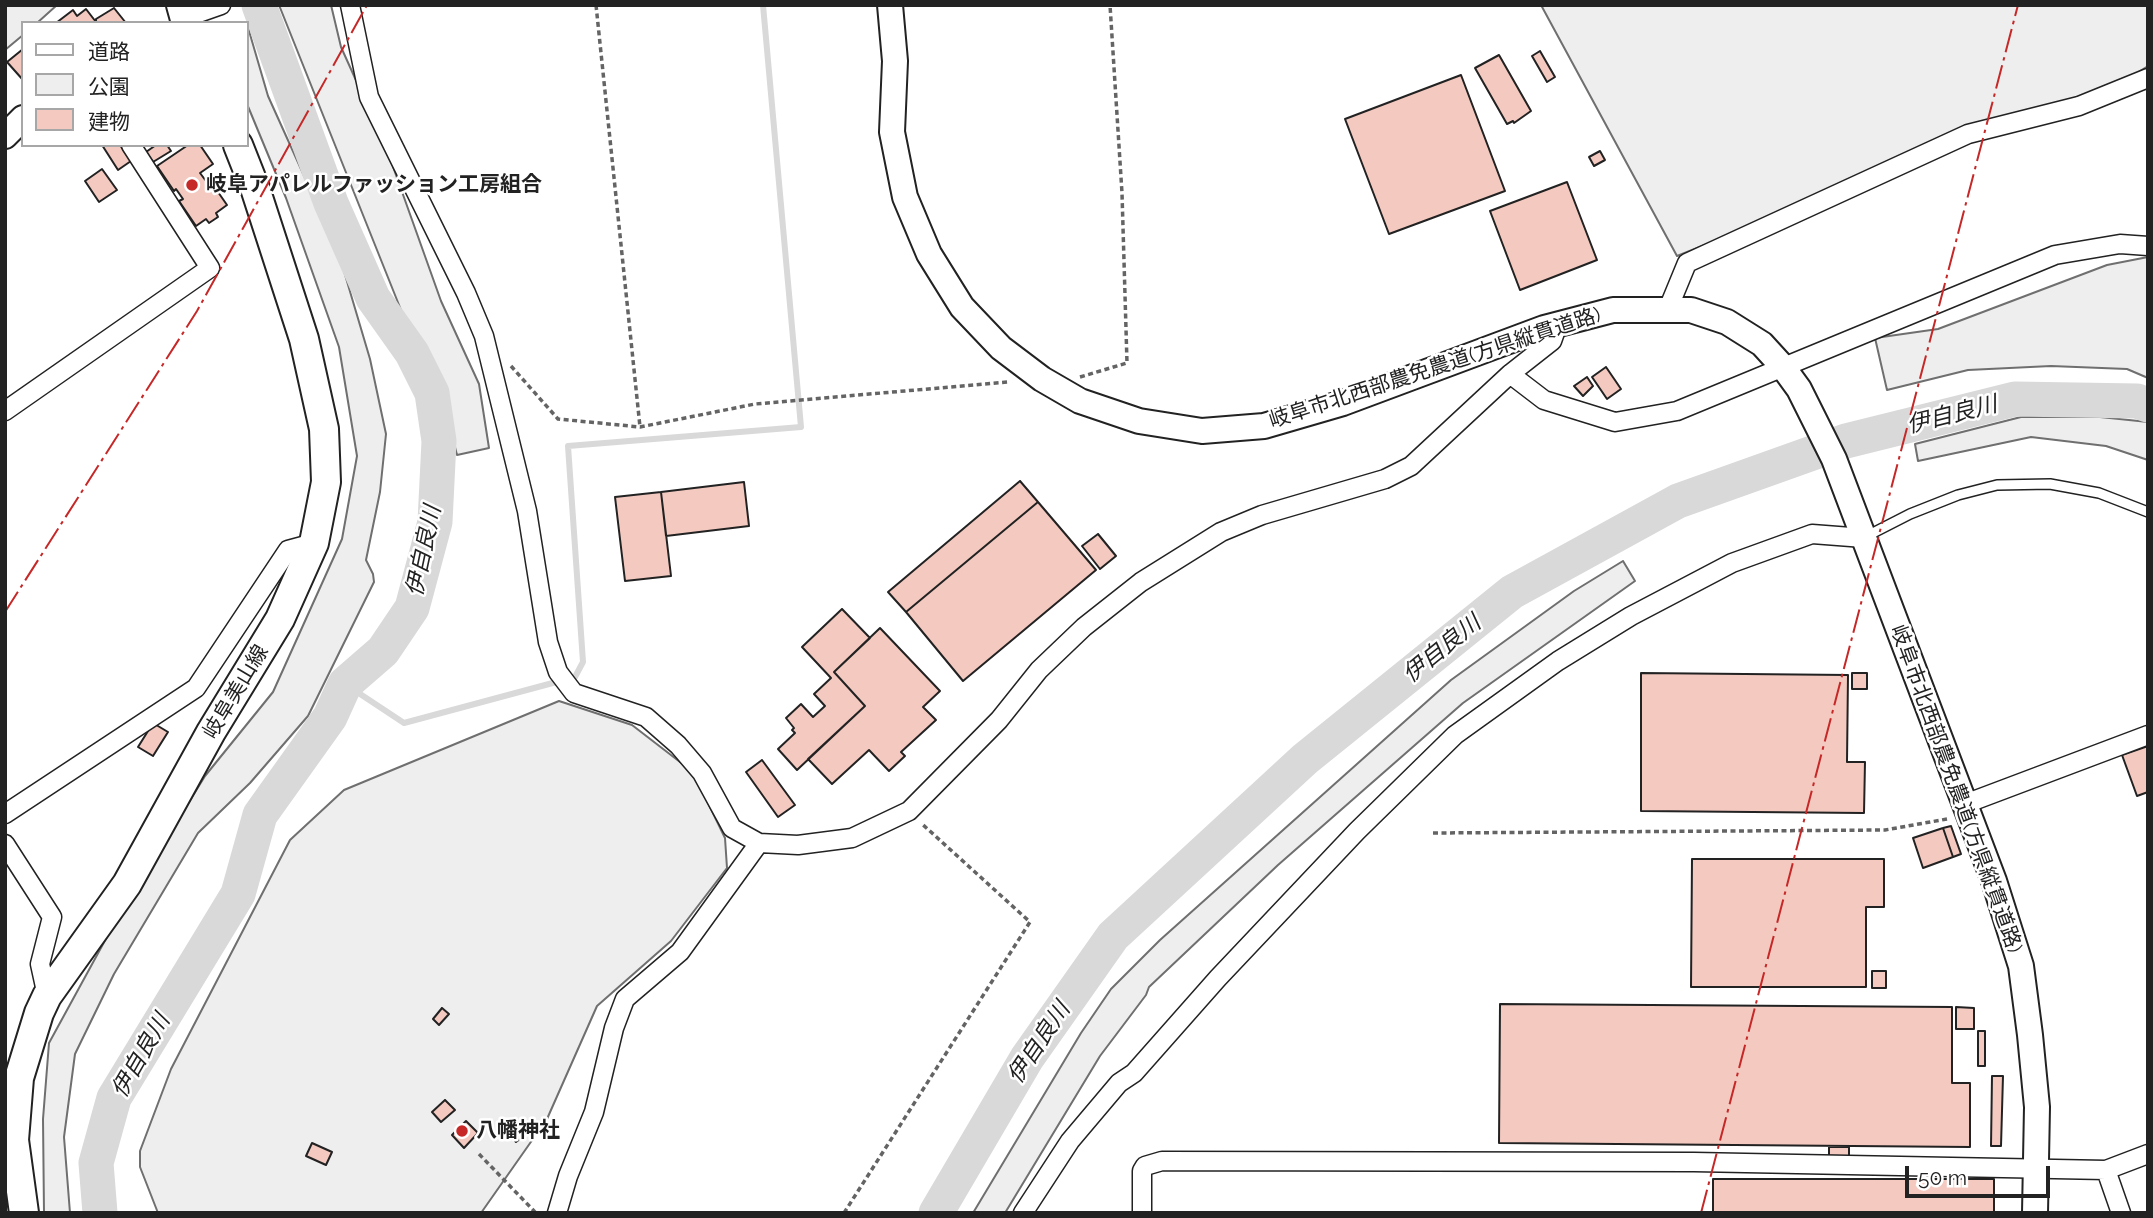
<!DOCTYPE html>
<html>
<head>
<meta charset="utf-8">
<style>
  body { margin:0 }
  #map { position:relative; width:2153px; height:1218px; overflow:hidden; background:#fff; font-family:Raleway,"Noto Sans JP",sans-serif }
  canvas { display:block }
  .frame { position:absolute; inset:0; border:7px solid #222; pointer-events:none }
  .legend { position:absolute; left:21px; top:21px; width:228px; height:126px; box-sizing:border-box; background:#fff; border:2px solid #a7a7a7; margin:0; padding:9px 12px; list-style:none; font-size:21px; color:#222 }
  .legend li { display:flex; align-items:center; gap:14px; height:35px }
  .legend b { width:35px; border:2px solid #a7a7a7 }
  .scale { position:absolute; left:1905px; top:1166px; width:145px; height:32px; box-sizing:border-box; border:4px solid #222; border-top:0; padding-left:9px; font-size:21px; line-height:24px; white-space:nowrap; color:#222; -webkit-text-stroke:5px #fff; paint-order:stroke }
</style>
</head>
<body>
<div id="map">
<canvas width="2153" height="1218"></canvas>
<div class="frame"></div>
<ul class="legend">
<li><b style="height:9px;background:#fff"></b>道路</li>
<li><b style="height:19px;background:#eee"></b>公園</li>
<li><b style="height:19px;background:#f3c9c0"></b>建物</li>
</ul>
<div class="scale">50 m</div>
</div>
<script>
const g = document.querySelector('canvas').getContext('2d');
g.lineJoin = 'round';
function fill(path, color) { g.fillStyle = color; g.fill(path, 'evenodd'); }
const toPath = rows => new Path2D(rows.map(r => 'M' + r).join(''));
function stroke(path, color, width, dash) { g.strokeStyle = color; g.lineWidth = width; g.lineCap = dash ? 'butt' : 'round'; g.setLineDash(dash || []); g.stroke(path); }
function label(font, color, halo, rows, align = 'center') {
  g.font = font + ' Raleway,"Noto Sans JP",sans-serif'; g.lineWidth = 5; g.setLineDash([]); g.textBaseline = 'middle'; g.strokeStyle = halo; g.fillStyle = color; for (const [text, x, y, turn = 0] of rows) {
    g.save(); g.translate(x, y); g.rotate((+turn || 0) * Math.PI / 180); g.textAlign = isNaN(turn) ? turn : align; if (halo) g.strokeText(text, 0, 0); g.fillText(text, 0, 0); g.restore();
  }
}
const green = toPath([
  [5,5,57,5,37,23,23,23,23,35,5,50,5,5],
  [279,5,331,5,341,47,386,147,441,301,479,384,489,448,457,455,439,384,403,315,279,5],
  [1541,5,2148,5,2148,66,2118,85,1916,161,1677,256,1541,5],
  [247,24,268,96,338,251,370,359,386,434,380,492,366,560,373,574,374,582,308,716,250,783,198,833,114,974,75,1054,64,1137,70,1213,44,1213,43,1119,49,1043,114,924,205,776,273,692,342,539,357,456,339,347,286,198,247,104,247,24],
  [2148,257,2148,378,2127,369,2051,366,1968,370,1887,390,1875,338,1938,329,2107,265,2148,257],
  [2021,417,2100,417,2148,422,2148,460,2106,446,2031,437,1918,461,1915,444,2021,417],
  [1623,561,1635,581,1463,703,1278,865,1149,987,1146,995,1100,1056,1005,1213,973,1213,1081,1033,1111,989,1160,940,1451,680,1574,591,1623,561],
  [559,701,632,725,693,772,725,838,727,868,671,941,597,1006,547,1119,481,1213,158,1213,140,1167,140,1151,171,1069,290,840,344,790,559,701]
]);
fill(green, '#eee');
stroke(green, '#6f6f6f', 2);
stroke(toPath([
  [345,684,404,723,575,677,583,662,568,446,801,427,763,5]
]), '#d9d9d9', 6);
stroke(toPath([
  [100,1213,96,1163,114,1098,238,894,260,815,330,717,345,684,383,651,412,608,435,522,439,441,432,393,412,353,373,298,331,203,259,5],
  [936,1213,1027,1058,1113,936,1305,759,1512,592,1678,501,1846,441,2015,399,2137,401,2148,405]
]), '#d9d9d9', 35);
const building = toPath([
  [114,8,126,23,56,23,73,10,77,16,86,9,96,22,96,19,114,8],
  [23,49,23,80,7,62,23,49],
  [1540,51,1555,77,1547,82,1532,56,1540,51],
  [1499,55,1531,111,1514,123,1513,121,1507,124,1475,68,1499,55],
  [1461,75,1505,191,1389,234,1345,119,1461,75],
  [102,145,120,145,131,161,118,170,102,145],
  [156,145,167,145,171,151,153,162,146,152,156,145],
  [188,145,200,145,213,164,200,173,206,181,209,179,227,205,216,213,218,217,209,223,206,219,196,226,179,201,183,199,176,189,174,191,157,166,188,145],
  [1600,151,1605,160,1594,166,1589,157,1600,151],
  [102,169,117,190,99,202,85,181,102,169],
  [1567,182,1597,260,1520,290,1490,211,1567,182],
  [1606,367,1621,389,1607,399,1592,377,1606,367],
  [1587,377,1593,386,1583,396,1574,386,1587,377],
  [1020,481,1038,502,906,612,888,592,1020,481],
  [744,482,749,526,666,536,661,492,744,482],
  [661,492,671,576,625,581,615,497,661,492],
  [1038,502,1096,570,963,681,906,612,1038,502],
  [1098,534,1116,556,1100,569,1082,546,1098,534],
  [842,609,870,638,834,672,865,706,797,770,778,749,795,733,792,730,794,728,786,718,801,704,813,717,825,706,814,694,831,678,802,647,842,609],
  [880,628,940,691,923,707,936,720,901,752,905,756,889,771,869,750,832,784,808,759,865,706,834,672,880,628],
  [1641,673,1848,675,1847,762,1865,762,1864,813,1641,811,1641,673],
  [1852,673,1867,673,1867,689,1852,689,1852,673],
  [153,723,168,732,153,756,138,747,153,723],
  [2148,746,2148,792,2137,796,2122,755,2148,746],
  [762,760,795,805,778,817,746,772,762,760],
  [1951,826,1961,854,1953,857,1943,828,1951,826],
  [1943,828,1953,857,1923,868,1913,838,1943,828],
  [1692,859,1884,859,1884,907,1866,907,1866,987,1691,987,1692,859],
  [1872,971,1886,971,1886,988,1872,988,1872,971],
  [1500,1004,1952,1007,1952,1083,1970,1083,1970,1147,1499,1143,1500,1004],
  [1956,1007,1974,1008,1974,1029,1956,1029,1956,1007],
  [442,1008,449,1014,439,1025,433,1019,442,1008],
  [1978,1031,1985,1031,1985,1066,1978,1066,1978,1031],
  [1992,1076,2003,1076,2001,1146,1991,1146,1992,1076],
  [445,1100,455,1110,441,1122,432,1112,445,1100],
  [466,1121,478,1133,464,1148,452,1135,466,1121],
  [516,1123,525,1135,516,1142,507,1131,516,1123],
  [312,1143,332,1152,326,1165,306,1156,312,1143],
  [1829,1147,1849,1147,1849,1157,1829,1157,1829,1147],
  [1713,1179,1994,1179,1994,1213,1713,1213,1713,1179]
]);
fill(building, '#f3c9c0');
stroke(building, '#222', 2);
const lane = toPath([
  [1865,537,1910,514,1958,495,1997,485,2050,484,2099,493,2148,512]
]);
const street = toPath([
  [350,5,369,97,466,293,484,336,527,511,548,642,558,672,574,693,646,717,678,745,702,773,732,828,759,843,798,845,852,838,909,811,999,720,1039,670,1084,627,1141,582,1221,532,1262,515,1385,479,1411,466,1510,374,1552,341,1558,324],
  [184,18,221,5],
  [1668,309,1687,263,1968,134,2079,106,2148,78],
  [1510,374,1544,400,1615,422,1677,411,2055,255,2120,244,2148,246],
  [5,411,210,268,131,145],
  [1965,804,2148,735],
  [5,814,196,688,288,550,314,543],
  [5,844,52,917,40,964,47,996],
  [2106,1170,2121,1213],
  [557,1213,568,1176,594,1112,614,1028,625,999,680,952,759,843],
  [1023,1213,1070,1141,1119,1083,1134,1073,1218,978,1357,831,1455,735,1558,661,1631,616,1732,563,1812,534,1864,538],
  [1142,1213,1142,1171,1145,1166,1162,1161,1694,1162,2106,1170,2148,1154]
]);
const secondary = toPath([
  [890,5,895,61,892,132,905,197,929,254,962,307,1001,348,1042,379,1080,401,1139,421,1202,431,1264,426,1343,403,1544,328,1613,310,1691,310,1727,322,1762,344,1783,367,1799,389,1834,459,1994,881,2021,966,2030,1035,2037,1107,2035,1213],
  [5,136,23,118]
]);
const primary = toPath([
  [181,5,186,23],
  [24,1213,14,1140,19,1078,39,1013,47,996,127,884,211,732,280,619,314,543,326,482,324,429,304,339,255,188,238,145]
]);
stroke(lane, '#222', 12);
stroke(street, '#222', 21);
stroke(secondary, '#222', 28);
stroke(primary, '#222', 32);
stroke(toPath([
  [596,5,640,427],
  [511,366,558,419,640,427,755,404,1008,382],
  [1080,377,1127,363,1122,193,1110,5],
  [1433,833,1885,830,1947,819],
  [479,1154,536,1213],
  [844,1213,1030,922,921,823]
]), '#646464', 3.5, [5, 3.5]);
stroke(lane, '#fff', 9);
stroke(street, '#fff', 18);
stroke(secondary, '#fff', 24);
stroke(primary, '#fff', 28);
stroke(toPath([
  [5,612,197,311,367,5],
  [1701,1213,2018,5]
]), '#c62828', 2, [24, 5, 3.5, 5]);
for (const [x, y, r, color] of [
  [192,185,7,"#c62828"],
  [462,1131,7,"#c62828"]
]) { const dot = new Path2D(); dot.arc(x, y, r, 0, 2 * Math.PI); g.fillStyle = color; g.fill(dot); stroke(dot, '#fff', 2.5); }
label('bold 21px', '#222', '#fff', [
  ["岐阜アパレルファッション工房組合",206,185],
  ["八幡神社",476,1131]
], 'left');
label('21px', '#222', '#fff', [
  ["岐阜市北西部農免農道(方県縦貫道路)",1435,368,-18],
  ["岐阜美山線",236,692,-59],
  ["岐阜市北西部農免農道(方県縦貫道路)",1956,789,70]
]);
label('italic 23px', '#222', '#fff', [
  ["伊自良川",1952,415,-14],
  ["伊自良川",424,551,-78],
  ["伊自良川",1442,649,-39],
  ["伊自良川",1039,1043,-56],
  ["伊自良川",141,1056,-60]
]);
</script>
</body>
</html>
